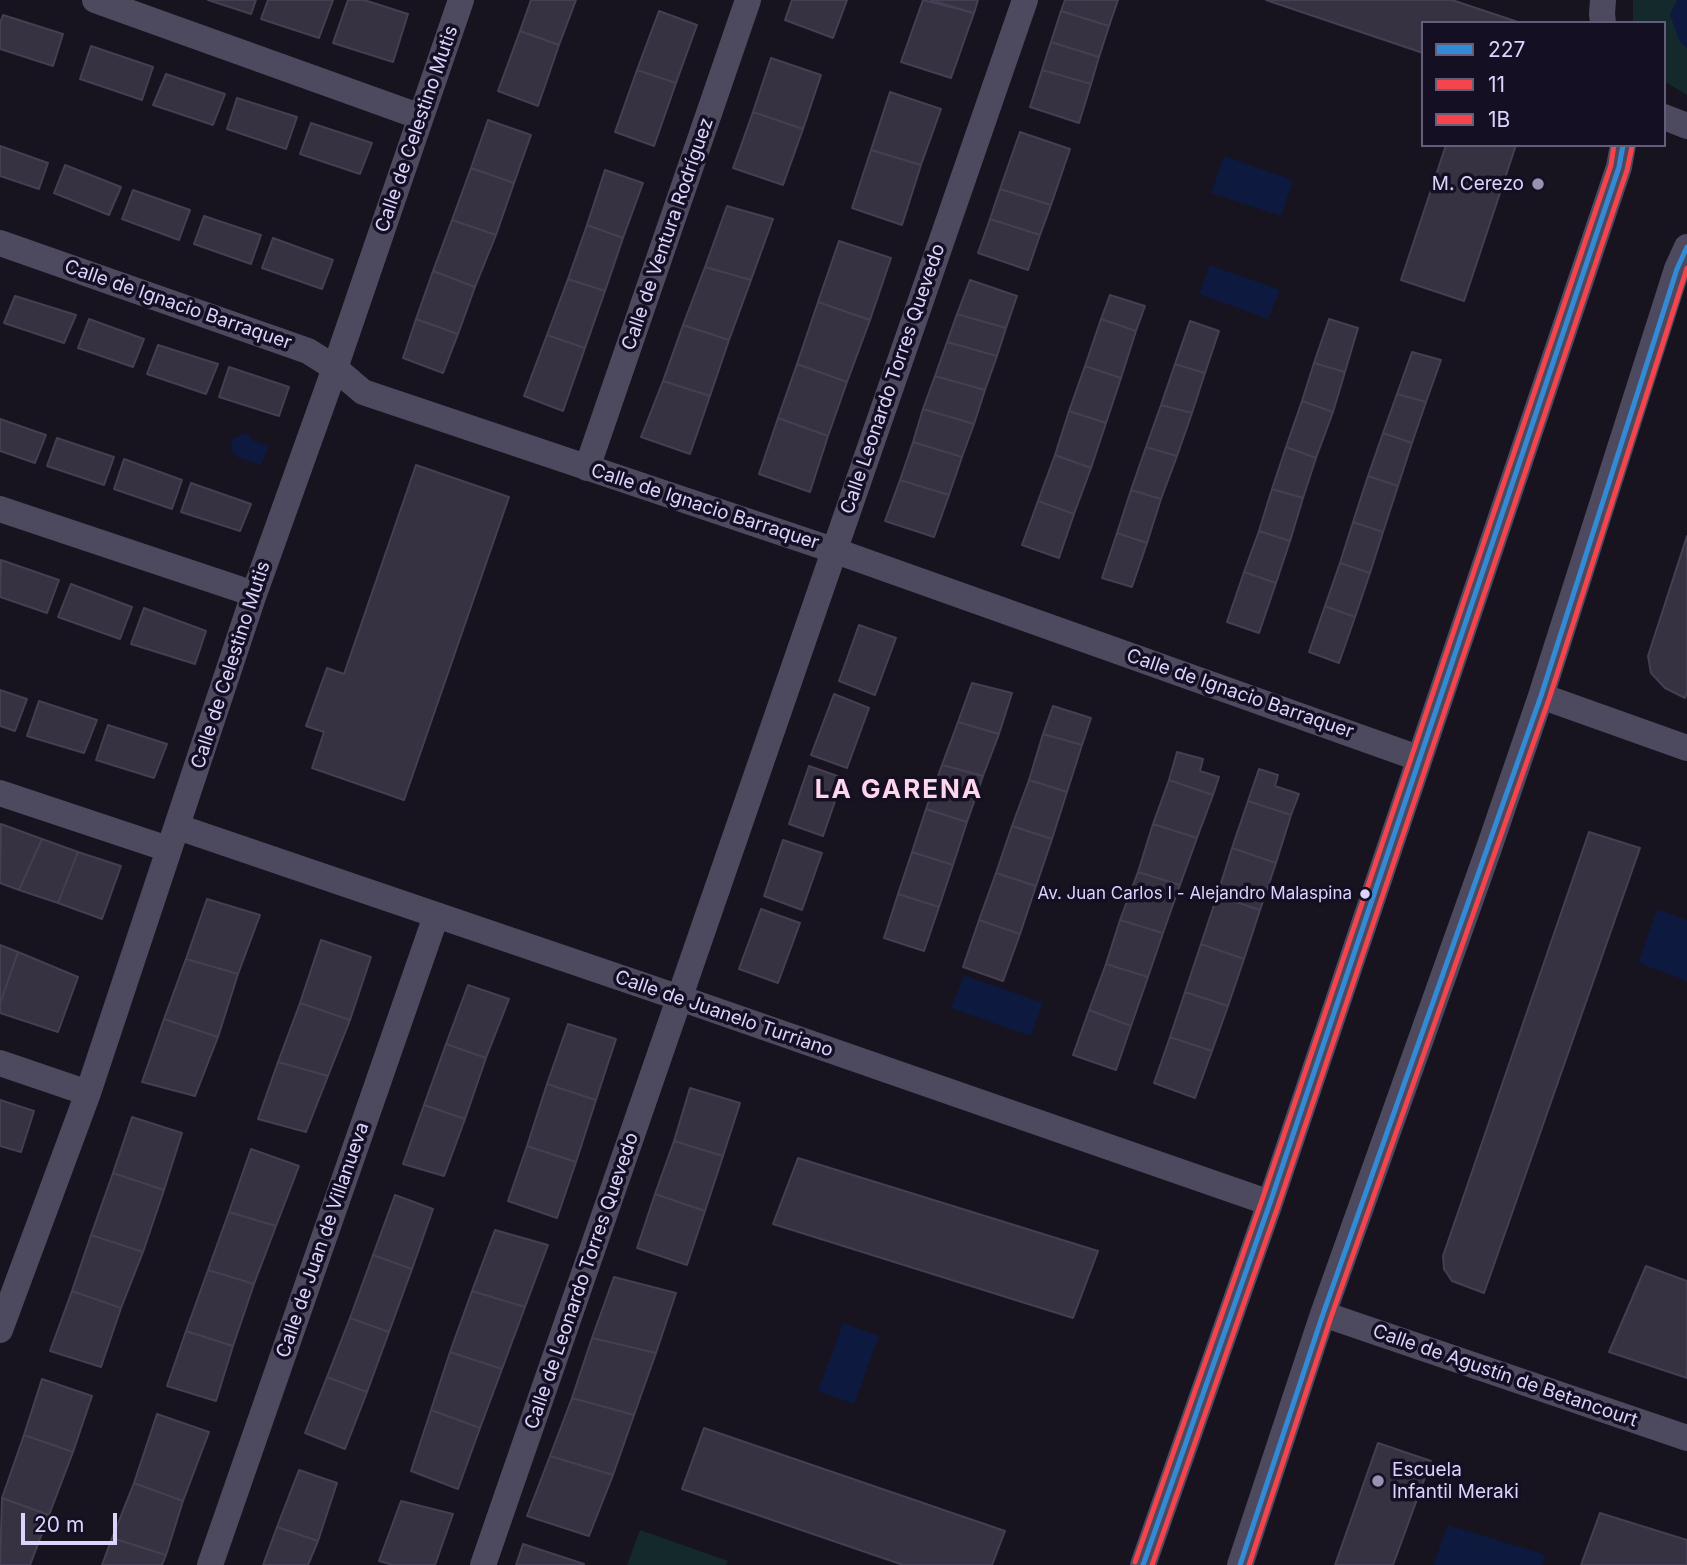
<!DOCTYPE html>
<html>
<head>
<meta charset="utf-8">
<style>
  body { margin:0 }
  #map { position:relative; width:1687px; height:1565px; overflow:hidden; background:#17141f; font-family:Inter,sans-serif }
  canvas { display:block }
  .legend { position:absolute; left:1421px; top:21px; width:245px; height:126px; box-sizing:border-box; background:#150f24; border:2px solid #655e7b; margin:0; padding:9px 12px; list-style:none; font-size:21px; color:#ddd4fd }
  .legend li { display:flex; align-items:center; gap:14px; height:35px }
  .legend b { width:35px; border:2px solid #655e7b }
  .scale { position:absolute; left:21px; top:1513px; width:96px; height:32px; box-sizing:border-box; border:4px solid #ddd4fd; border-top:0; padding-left:9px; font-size:21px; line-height:24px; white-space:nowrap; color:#ddd4fd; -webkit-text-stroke:5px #150f24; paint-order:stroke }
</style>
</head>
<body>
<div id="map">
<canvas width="1687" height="1565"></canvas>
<ul class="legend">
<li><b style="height:9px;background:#338bd7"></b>227</li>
<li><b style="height:9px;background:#f5444b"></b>11</li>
<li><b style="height:9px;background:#f5444b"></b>1B</li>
</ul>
<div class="scale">20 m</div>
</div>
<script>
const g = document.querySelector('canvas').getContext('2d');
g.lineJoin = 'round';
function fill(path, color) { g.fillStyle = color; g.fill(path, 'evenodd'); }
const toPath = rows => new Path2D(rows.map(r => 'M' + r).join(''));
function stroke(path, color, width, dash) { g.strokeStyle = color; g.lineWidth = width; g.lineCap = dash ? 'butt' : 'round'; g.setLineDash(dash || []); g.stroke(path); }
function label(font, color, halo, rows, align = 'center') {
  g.font = font + ' Inter,sans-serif'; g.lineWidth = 7; g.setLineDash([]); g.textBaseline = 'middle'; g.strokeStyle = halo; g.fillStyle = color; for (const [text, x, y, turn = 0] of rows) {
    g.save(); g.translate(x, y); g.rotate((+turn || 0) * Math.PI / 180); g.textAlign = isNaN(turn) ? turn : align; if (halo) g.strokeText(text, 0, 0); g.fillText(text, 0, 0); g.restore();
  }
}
fill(toPath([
  [1633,0,1687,0,1687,95,1664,81,1664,23,1633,23],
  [640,1530,728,1561,726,1565,627,1565]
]), '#14292c');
fill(toPath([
  [1677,0,1687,0,1687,48,1680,42,1670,15],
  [1224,156,1293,180,1281,216,1211,193],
  [1210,265,1280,290,1268,319,1199,294],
  [243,433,250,435,251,440,269,446,261,465,237,457,232,452,232,440],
  [1657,909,1687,920,1687,981,1638,963],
  [964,975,1043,1003,1031,1036,951,1008],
  [843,1323,879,1336,854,1404,818,1391],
  [1448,1525,1546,1555,1542,1565,1433,1565]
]), '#0d193e');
const building = toPath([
  [208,0,256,0,251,14,208,0],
  [268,0,333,0,319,38,261,19,268,0],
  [348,0,364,0,408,14,393,62,333,43,348,0],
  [531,0,576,0,559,45,520,31,531,0],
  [792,0,847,0,833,38,785,20,792,0],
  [923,0,974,13,951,78,901,62,923,0],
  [930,0,978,0,974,13,930,0],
  [1065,0,1118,0,1109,26,1061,11,1065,0],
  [1266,0,1452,0,1518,22,1423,23,1423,53,1266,0],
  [659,11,697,25,676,83,637,70,659,11],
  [1061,11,1109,26,1099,57,1051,42,1061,11],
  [3,15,63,34,53,66,0,49,0,23,3,15],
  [520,31,559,45,538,106,498,91,520,31],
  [1051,42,1099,57,1091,84,1042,70,1051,42],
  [91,46,153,67,142,100,80,79,91,46],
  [771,58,821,75,803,129,753,112,771,58],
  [637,70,676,83,654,146,615,132,637,70],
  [1042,70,1091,84,1079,123,1030,107,1042,70],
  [166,74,225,94,213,125,153,105,166,74],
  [890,92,941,109,921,165,871,150,890,92],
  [237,98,297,117,286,149,227,129,237,98],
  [753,112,803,129,783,185,733,168,753,112],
  [488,120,531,135,514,183,471,168,488,120],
  [311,123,372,143,360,174,300,154,311,123],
  [1020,132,1070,149,1051,205,1000,189,1020,132],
  [1446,145,1516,145,1464,301,1401,280,1446,145],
  [0,146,48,163,39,189,0,176,0,146],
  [871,150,921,165,902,225,852,208,871,150],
  [65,165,121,187,109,215,54,193,65,165],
  [471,168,514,183,496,235,452,220,471,168],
  [605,170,643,183,623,238,587,225,605,170],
  [1000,189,1051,205,1040,235,990,219,1000,189],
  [133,190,190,210,179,240,122,219,133,190],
  [727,206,773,219,751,280,705,267,727,206],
  [204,216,261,235,251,264,194,244,204,216],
  [990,219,1040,235,1028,270,978,253,990,219],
  [452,220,496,235,475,287,433,271,452,220],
  [587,225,623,238,605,291,568,279,587,225],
  [273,238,333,260,322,289,262,268,273,238],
  [839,241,891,258,870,320,818,302,839,241],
  [705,267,751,280,729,340,683,325,705,267],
  [433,271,475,287,458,334,416,319,433,271],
  [568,279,605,291,585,348,547,335,568,279],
  [970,280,1017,296,1006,328,957,314,970,280],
  [1110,295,1145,306,1136,331,1101,319,1110,295],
  [15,296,76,315,64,343,4,323,15,296],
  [818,302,870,320,847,382,797,364,818,302],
  [957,314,1006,328,997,356,947,342,957,314],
  [89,319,144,339,133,367,78,348,89,319],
  [416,319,458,334,443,373,403,358,416,319],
  [1101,319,1136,331,1121,378,1085,366,1101,319],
  [1329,319,1358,328,1345,372,1314,363,1329,319],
  [1190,321,1219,331,1205,373,1175,364,1190,321],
  [683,325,729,340,710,396,663,381,683,325],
  [547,335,585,348,563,411,524,396,547,335],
  [947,342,997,356,985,390,935,376,947,342],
  [158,345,218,364,206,394,147,374,158,345],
  [1412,352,1441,360,1426,402,1397,394,1412,352],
  [1314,363,1345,372,1333,412,1302,401,1314,363],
  [797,364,847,382,828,436,778,418,797,364],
  [1175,364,1205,373,1192,413,1161,405,1175,364],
  [1085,366,1121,378,1106,423,1069,411,1085,366],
  [229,367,289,387,279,416,219,397,229,367],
  [935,376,985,390,974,424,923,409,935,376],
  [663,381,710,396,690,454,641,437,663,381],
  [1397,394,1426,402,1412,443,1383,433,1397,394],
  [1302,401,1333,412,1316,458,1286,447,1302,401],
  [1161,405,1192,413,1177,456,1146,447,1161,405],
  [923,409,974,424,962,457,913,442,923,409],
  [1069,411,1106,423,1091,468,1055,455,1069,411],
  [778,418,828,436,810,492,759,474,778,418],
  [0,419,46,435,35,463,0,451,0,419],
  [1383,433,1412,443,1398,486,1368,476,1383,433],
  [57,438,114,457,104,485,47,466,57,438],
  [913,442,962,457,949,495,900,480,913,442],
  [1146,447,1177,456,1161,499,1131,490,1146,447],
  [1286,447,1316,458,1303,498,1272,489,1286,447],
  [1055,455,1091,468,1074,514,1038,501,1055,455],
  [124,459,182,480,172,509,114,489,124,459],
  [416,465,509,497,404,800,312,768,324,732,306,726,327,668,344,674,416,465],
  [1368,476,1398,486,1383,532,1353,522,1368,476],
  [900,480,949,495,934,537,885,521,900,480],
  [191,483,251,504,240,531,181,512,191,483],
  [1272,489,1303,498,1290,541,1259,531,1272,489],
  [1131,490,1161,499,1147,543,1117,533,1131,490],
  [1038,501,1074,514,1059,558,1022,545,1038,501],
  [1353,522,1383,532,1370,573,1340,563,1353,522],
  [1259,531,1290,541,1276,583,1244,572,1259,531],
  [1117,533,1147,543,1132,587,1102,578,1117,533],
  [1687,536,1687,692,1685,698,1665,688,1651,673,1648,656,1687,536],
  [1,560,59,580,47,613,0,597,1,560],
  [1340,563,1370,573,1355,617,1325,606,1340,563],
  [1244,572,1276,583,1259,633,1227,622,1244,572],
  [71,584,132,607,120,639,58,617,71,584],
  [1325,606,1355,617,1339,663,1309,652,1325,606],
  [144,608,206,631,195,664,131,644,144,608],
  [859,625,896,638,875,695,839,681,859,625],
  [972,683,1012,693,999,734,958,722,972,683],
  [0,690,27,699,15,731,0,726,0,690],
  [834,694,869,708,847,768,811,755,834,694],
  [39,701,97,720,84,753,27,736,39,701],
  [1053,706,1091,718,1082,745,1043,734,1053,706],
  [958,722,999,734,983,776,942,765,958,722],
  [108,725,167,744,154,778,96,760,108,725],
  [1043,734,1082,745,1067,792,1029,780,1043,734],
  [1177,752,1203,759,1200,771,1219,777,1213,795,1169,780,1177,752],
  [942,765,983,776,967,822,926,809,942,765],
  [809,766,843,778,823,836,789,824,809,766],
  [1259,769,1278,775,1275,786,1299,794,1291,815,1248,801,1259,769],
  [1029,780,1067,792,1052,839,1012,826,1029,780],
  [1169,780,1213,795,1197,838,1153,824,1169,780],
  [1248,801,1291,815,1276,863,1232,848,1248,801],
  [926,809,967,822,953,865,912,852,926,809],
  [1,824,42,839,19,890,0,883,1,824],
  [1153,824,1197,838,1180,885,1138,872,1153,824],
  [1012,826,1052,839,1036,886,996,873,1012,826],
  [1589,832,1640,848,1484,1293,1452,1281,1444,1269,1443,1256,1589,832],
  [42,839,78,852,58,903,19,890,42,839],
  [783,840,822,853,802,910,764,896,783,840],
  [1232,848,1276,863,1260,910,1217,896,1232,848],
  [78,852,121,866,102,919,58,903,78,852],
  [912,852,953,865,939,907,898,894,912,852],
  [1138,872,1180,885,1163,933,1120,920,1138,872],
  [996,873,1036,886,1020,934,979,920,996,873],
  [898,894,939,907,924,951,884,938,898,894],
  [1217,896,1260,910,1244,959,1201,944,1217,896],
  [207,899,260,915,238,974,186,959,207,899],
  [761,909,800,923,778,983,739,969,761,909],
  [979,920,1020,934,1003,981,963,967,979,920],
  [1120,920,1163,933,1148,977,1106,964,1120,920],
  [321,940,371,957,350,1020,300,1003,321,940],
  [1201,944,1244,959,1228,1006,1185,992,1201,944],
  [0,945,18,952,0,1004,0,945],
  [18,952,78,977,58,1032,0,1013,0,1004,18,952],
  [186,959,238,974,218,1037,164,1019,186,959],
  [1106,964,1148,977,1131,1026,1089,1010,1106,964],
  [468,985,509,999,486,1058,446,1044,468,985],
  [1185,992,1228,1006,1212,1051,1170,1037,1185,992],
  [300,1003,350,1020,328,1076,278,1062,300,1003],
  [1089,1010,1131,1026,1116,1070,1073,1055,1089,1010],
  [164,1019,218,1037,195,1096,142,1082,164,1019],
  [568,1024,616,1039,596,1100,547,1084,568,1024],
  [1170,1037,1212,1051,1195,1098,1154,1083,1170,1037],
  [446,1044,486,1058,465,1119,424,1105,446,1044],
  [278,1062,328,1076,306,1132,258,1119,278,1062],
  [547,1084,596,1100,576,1162,527,1146,547,1084],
  [690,1088,740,1103,723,1156,674,1141,690,1088],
  [0,1100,34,1111,21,1152,0,1146,0,1100],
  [424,1105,465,1119,444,1176,403,1164,424,1105],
  [132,1117,182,1133,164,1190,113,1173,132,1117],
  [674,1141,723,1156,705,1211,655,1194,674,1141],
  [527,1146,576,1162,557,1218,508,1201,527,1146],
  [251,1149,299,1166,276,1226,229,1212,251,1149],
  [798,1158,1098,1251,1073,1318,773,1224,798,1158],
  [113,1173,164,1190,143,1252,91,1235,113,1173],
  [655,1194,705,1211,687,1265,637,1248,655,1194],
  [395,1195,433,1209,412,1269,373,1255,395,1195],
  [229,1212,276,1226,254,1284,208,1270,229,1212],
  [495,1230,548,1245,525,1307,472,1291,495,1230],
  [91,1235,143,1252,121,1308,72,1291,91,1235],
  [373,1255,412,1269,389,1332,350,1318,373,1255],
  [1646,1266,1687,1281,1687,1378,1609,1352,1646,1266],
  [208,1270,254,1284,233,1346,186,1331,208,1270],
  [614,1277,676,1293,656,1353,592,1338,614,1277],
  [72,1291,121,1308,101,1367,50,1351,72,1291],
  [472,1291,525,1307,502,1369,450,1352,472,1291],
  [350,1318,389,1332,367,1392,327,1377,350,1318],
  [186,1331,233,1346,216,1401,167,1386,186,1331],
  [592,1338,656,1353,634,1415,572,1398,592,1338],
  [450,1352,502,1369,480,1428,431,1410,450,1352],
  [327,1377,367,1392,345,1449,305,1433,327,1377],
  [42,1379,92,1396,73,1452,24,1435,42,1379],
  [572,1398,634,1415,613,1475,550,1456,572,1398],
  [431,1410,480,1428,458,1489,411,1471,431,1410],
  [157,1414,209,1432,183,1501,134,1483,157,1414],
  [704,1428,1005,1531,992,1565,903,1565,682,1489,704,1428],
  [24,1435,73,1452,49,1515,2,1498,24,1435],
  [1378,1443,1431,1461,1393,1565,1335,1565,1378,1443],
  [550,1456,613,1475,589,1536,527,1516,550,1456],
  [299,1470,337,1483,318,1541,277,1527,299,1470],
  [134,1483,183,1501,166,1555,112,1538,134,1483],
  [2,1498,49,1515,30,1565,0,1565,2,1498],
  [401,1501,453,1514,435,1565,393,1565,379,1561,401,1501],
  [1600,1513,1687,1540,1687,1565,1581,1565,1600,1513],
  [277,1527,318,1541,308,1565,263,1565,277,1527],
  [112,1538,166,1555,162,1565,102,1565,112,1538],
  [523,1544,584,1564,583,1565,516,1565,523,1544]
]);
fill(building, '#363241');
stroke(building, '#443f52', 2);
stroke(toPath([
  [95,0,421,117],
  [1603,0,1602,14,1603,23],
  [1664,117,1687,126],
  [0,243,308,351,335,368,363,392,833,550,1418,758],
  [587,468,748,0],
  [0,509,254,594],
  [1541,696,1687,748],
  [0,793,168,849],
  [178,827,680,998,1270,1203],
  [0,1063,88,1093],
  [1323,1314,1687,1438],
  [0,1330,88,1093,254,594,335,368,461,0],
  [210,1565,436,916],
  [483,1565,1025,0],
  [1143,1565,1270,1203,1619,167,1623,145],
  [1240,1565,1323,1314,1488,851,1541,696,1677,269,1687,247]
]), '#4d4a60', 26);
stroke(toPath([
  [1143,1565,1270,1203,1619,167,1623,145],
  [1240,1565,1323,1314,1541,696,1677,269,1687,247]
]), '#338bd7', 5);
stroke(toPath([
  [1152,1565,1278,1206,1627,170,1632,147],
  [1249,1565,1331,1317,1549,699,1687,268]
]), '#f5444b', 5);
stroke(toPath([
  [1135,1562,1262,1200,1611,165,1614,145]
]), '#f5444b', 5);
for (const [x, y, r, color] of [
  [1538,184,7,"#9891af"],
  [1365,894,6,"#ddd4fd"],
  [1378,1481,7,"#9891af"]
]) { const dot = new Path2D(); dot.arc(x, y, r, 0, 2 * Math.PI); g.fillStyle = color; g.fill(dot); stroke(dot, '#150f24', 2.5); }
label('17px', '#ddd4fd', '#150f24', [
  ["Av. Juan Carlos I - Alejandro Malaspina",1352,894]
], 'right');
label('19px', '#ddd4fd', '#150f24', [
  ["Calle de Celestino Mutis",417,129,-71],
  ["Calle de Ventura Rodríguez",668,234,-71],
  ["Calle de Ignacio Barraquer",178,305,19],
  ["Calle Leonardo Torres Quevedo",893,379,-71],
  ["Calle de Ignacio Barraquer",705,507,18],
  ["Calle de Celestino Mutis",231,665,-72],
  ["Calle de Ignacio Barraquer",1240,694,19],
  ["Calle de Juanelo Turriano",724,1014,19],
  ["Calle de Juan de Villanueva",323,1240,-71],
  ["Calle de Leonardo Torres Quevedo",582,1281,-71],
  ["Calle de Agustín de Betancourt",1505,1376,19]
]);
label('19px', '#ddd4fd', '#150f24', [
  ["M. Cerezo",1524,184],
  ["Escuela",1392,1470,"left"],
  ["Infantil Meraki",1392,1492,"left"]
], 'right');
g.letterSpacing = '2px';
label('bold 26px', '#fdd6eb', '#150f24', [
  ["LA GARENA",899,790]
]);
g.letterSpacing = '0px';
</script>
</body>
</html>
